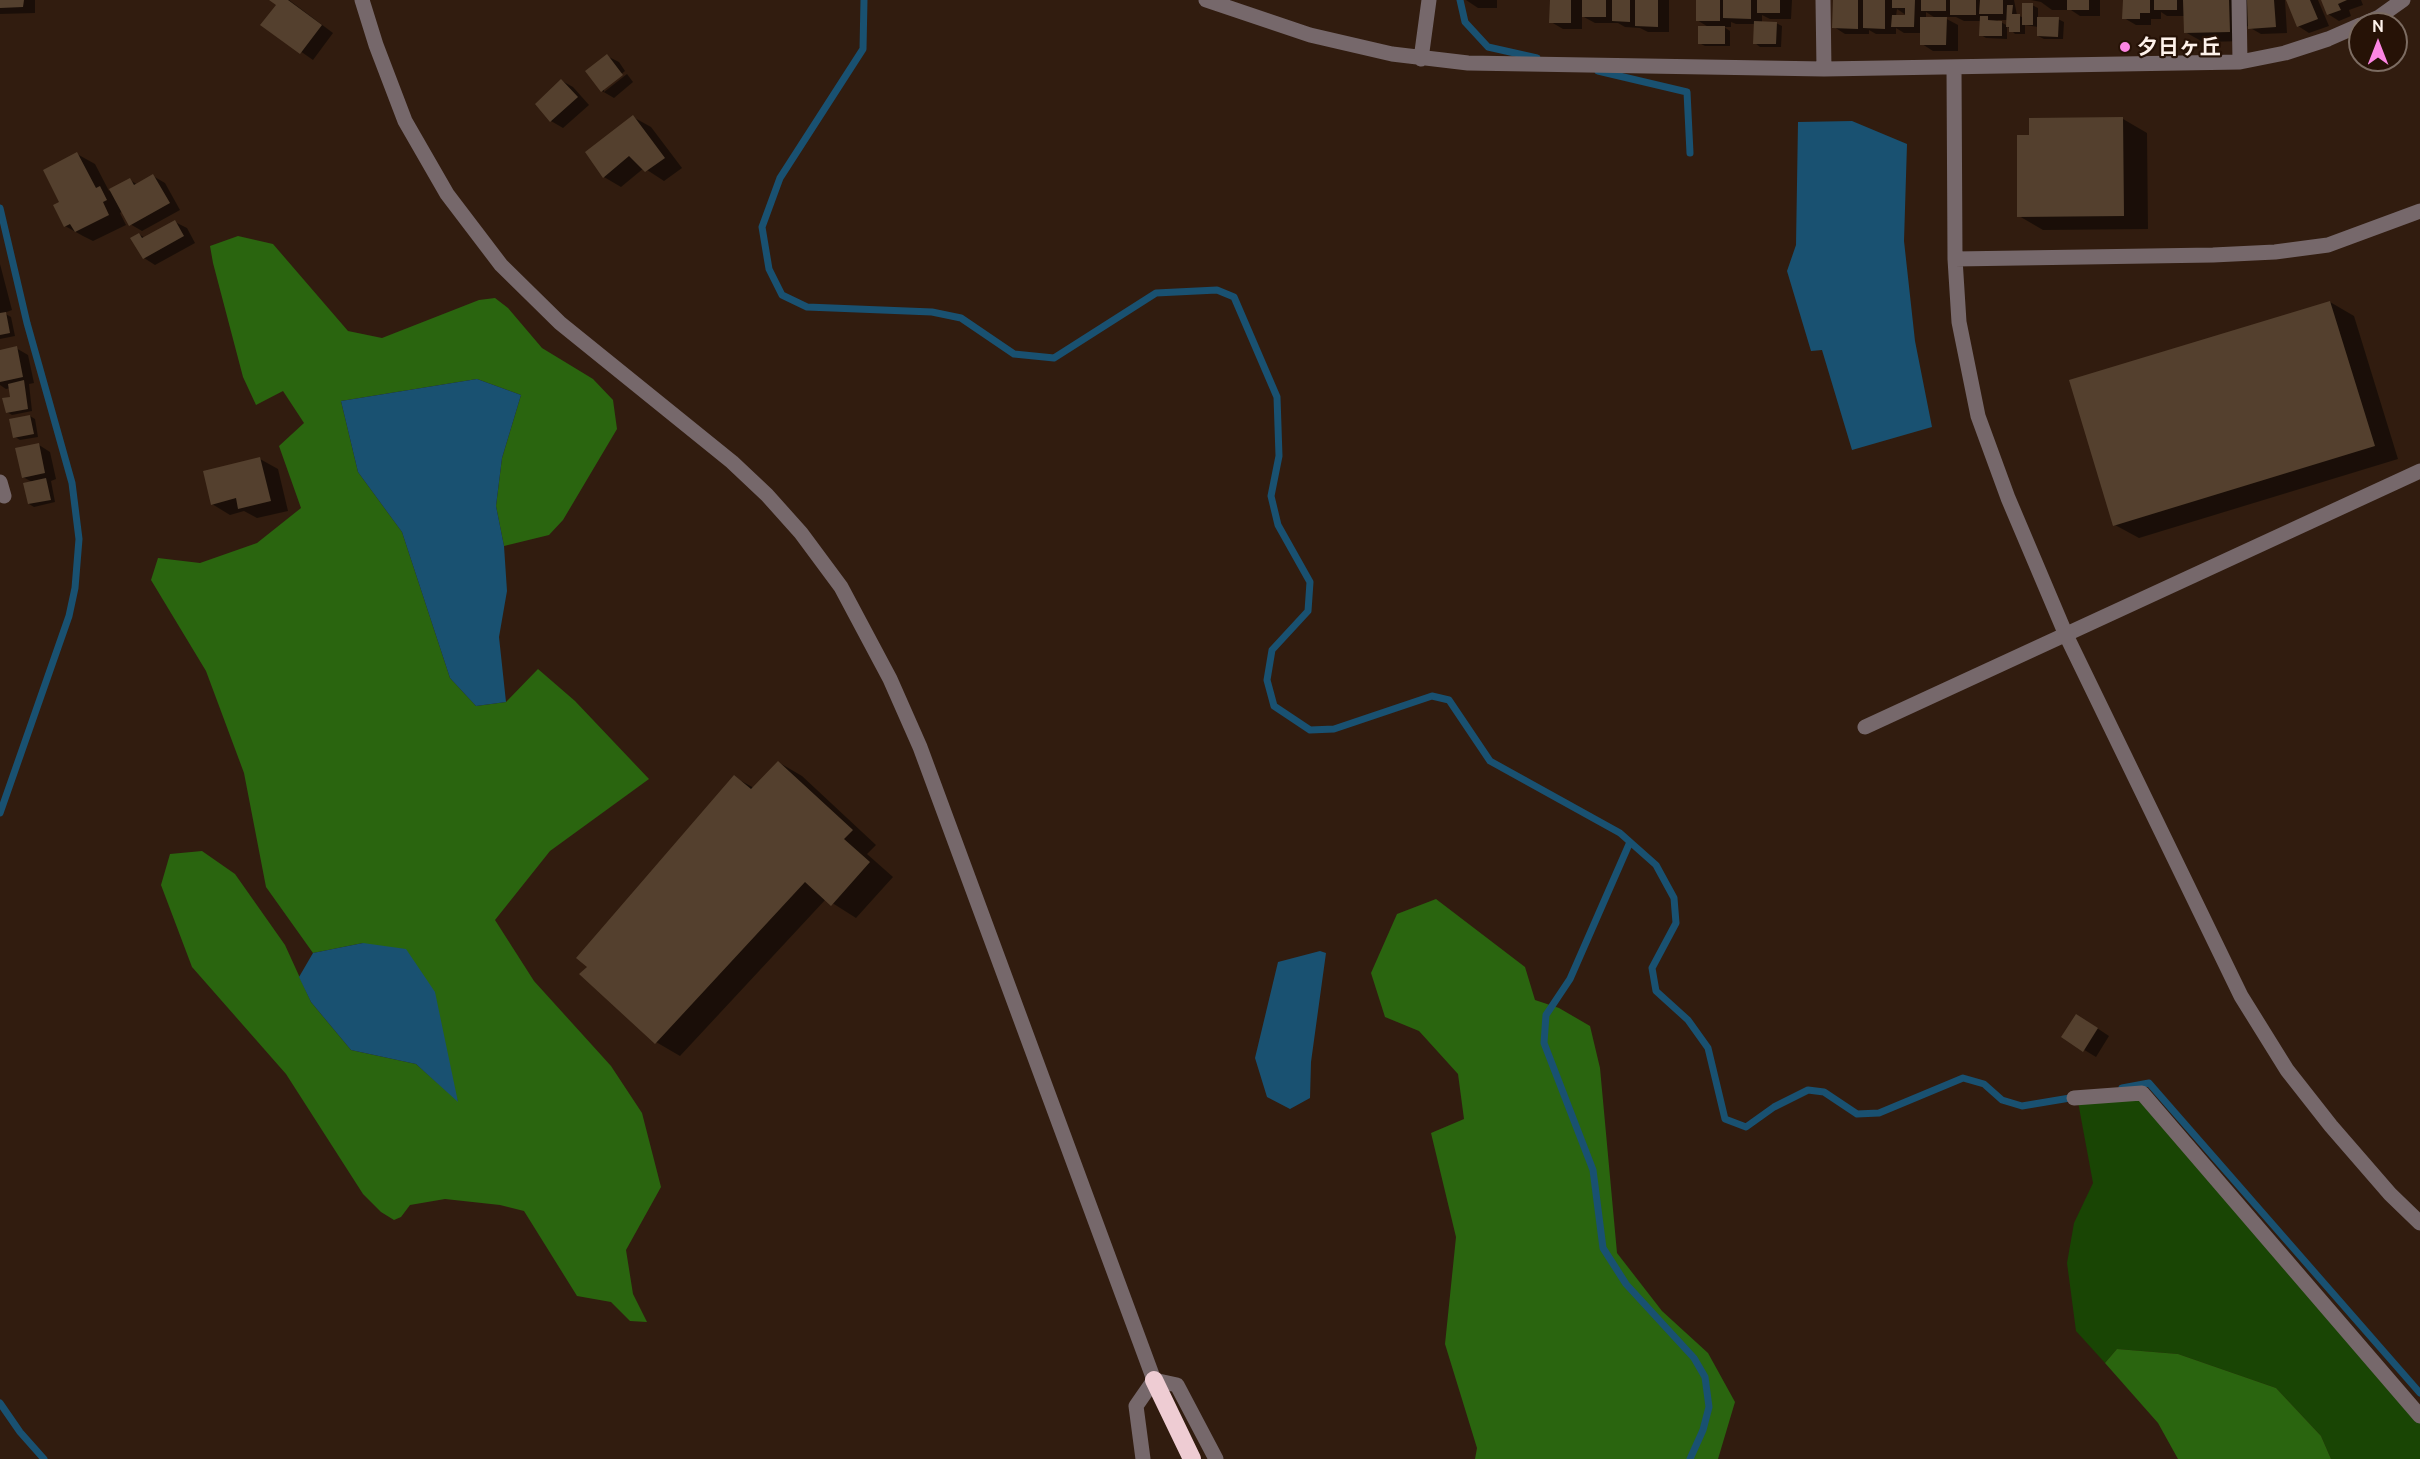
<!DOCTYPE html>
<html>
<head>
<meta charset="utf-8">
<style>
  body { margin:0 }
  #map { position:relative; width:2420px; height:1459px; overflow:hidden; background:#311c0f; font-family:Ubuntu,sans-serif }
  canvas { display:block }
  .north { position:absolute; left:2348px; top:12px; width:60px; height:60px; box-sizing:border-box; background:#261206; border:2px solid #7c6c62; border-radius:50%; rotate:0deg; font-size:16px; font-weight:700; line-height:24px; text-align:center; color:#fef2eb }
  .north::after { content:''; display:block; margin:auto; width:21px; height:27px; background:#fc86e3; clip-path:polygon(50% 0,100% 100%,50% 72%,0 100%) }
</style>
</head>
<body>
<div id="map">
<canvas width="2420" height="1459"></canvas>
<div class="north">N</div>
</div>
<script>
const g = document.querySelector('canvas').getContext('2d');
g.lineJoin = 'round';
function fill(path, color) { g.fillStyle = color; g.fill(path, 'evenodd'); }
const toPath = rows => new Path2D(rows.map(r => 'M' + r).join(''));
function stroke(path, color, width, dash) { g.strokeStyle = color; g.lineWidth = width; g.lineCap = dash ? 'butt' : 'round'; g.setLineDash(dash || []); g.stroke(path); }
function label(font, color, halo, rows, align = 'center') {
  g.font = font + ' Ubuntu,"Noto Sans JP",sans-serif'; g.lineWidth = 4.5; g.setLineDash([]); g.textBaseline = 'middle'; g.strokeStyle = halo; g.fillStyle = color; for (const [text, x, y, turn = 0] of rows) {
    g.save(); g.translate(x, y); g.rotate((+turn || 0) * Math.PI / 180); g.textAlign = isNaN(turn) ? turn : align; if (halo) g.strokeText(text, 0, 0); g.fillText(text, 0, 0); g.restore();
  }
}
fill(toPath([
  [2137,1098,2420,1408,2420,1459,2331,1459,2321,1436,2276,1388,2178,1354,2117,1349,2105,1363,2076,1331,2067,1263,2074,1223,2093,1183,2078,1102]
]), '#194504');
fill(toPath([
  [238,236,273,244,348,331,382,338,479,300,495,298,508,308,542,348,593,379,613,400,617,429,563,520,549,535,504,546,496,506,502,458,521,395,477,379,341,401,358,472,402,532,450,678,476,706,506,702,538,669,575,701,649,779,550,851,495,920,534,981,611,1066,642,1113,661,1187,626,1250,633,1294,647,1322,630,1321,611,1302,577,1296,524,1211,500,1205,445,1199,410,1205,401,1217,394,1220,381,1212,363,1194,286,1074,192,967,161,885,170,854,202,851,235,874,285,945,311,1002,351,1050,416,1064,458,1101,363,943,313,953,266,887,244,773,206,671,151,580,158,558,200,563,257,543,301,508,279,446,304,423,283,391,256,405,243,377,213,263,210,246],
  [1436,899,1525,967,1535,1000,1559,1008,1590,1026,1600,1068,1617,1253,1662,1311,1708,1353,1735,1402,1718,1459,1475,1459,1477,1448,1445,1344,1456,1237,1431,1133,1464,1119,1458,1074,1419,1031,1385,1017,1371,973,1397,914],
  [2117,1349,2178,1354,2276,1388,2321,1436,2331,1459,2178,1459,2158,1423,2105,1363]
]), '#2a650f');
fill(toPath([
  [1852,121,1907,144,1904,241,1915,341,1932,427,1852,450,1822,350,1811,351,1787,271,1796,245,1798,122],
  [477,379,521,395,502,458,496,506,504,546,507,591,499,637,506,702,476,706,450,678,402,532,358,472,341,401],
  [363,943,406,949,435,992,458,1102,416,1064,351,1050,311,1002,299,977,313,953],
  [1320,951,1326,953,1311,1062,1310,1098,1290,1109,1267,1097,1255,1058,1278,962]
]), '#195171');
fill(toPath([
  [0,0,35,0,35,13,0,14],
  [272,0,289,0,333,33,313,60,263,25,278,5],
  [1466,0,1497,0,1497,8,1478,8],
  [1551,0,1669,0,1669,32,1648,32,1640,28,1625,27,1618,23,1595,23,1582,16,1582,29,1563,29,1551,22],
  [1698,0,1792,0,1791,19,1770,19,1762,15,1762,23,1776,23,1782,26,1781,47,1760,47,1755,43,1755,24,1736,24,1731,22,1731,27,1724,27,1730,31,1730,46,1705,46,1699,43,1710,28,1697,20],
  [1834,0,2014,0,2017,15,2024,18,2032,5,2038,8,2038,18,2058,19,2064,22,2063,39,2044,39,2038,36,2038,27,2025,25,2025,34,2015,34,2007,26,2007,39,1986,38,1981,35,1981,21,1964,21,1956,17,1943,17,1958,25,1958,51,1933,51,1922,44,1922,33,1904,33,1896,28,1896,34,1876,34,1869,30,1869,34,1845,34,1834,27],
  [1897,9,1909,17,1896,16],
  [1926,12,1937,19,1926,18],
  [1997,20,2008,20,2008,26],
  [2031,0,2100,0,2100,16,2080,16,2071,10,2052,10,2041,2],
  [2124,0,2285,0,2287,33,2261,34,2247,26,2247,41,2203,42,2185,32,2185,16,2167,16,2161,12,2161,19,2151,19,2151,25,2136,25,2124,18],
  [2287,0,2318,0,2329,26,2309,33,2298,26],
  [2322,0,2361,0,2363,5,2349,10,2351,16,2339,21,2328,14],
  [607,56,619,62,625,71,604,88,604,92,627,74,633,82,614,98,602,91,587,72],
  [562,81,573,87,589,105,563,128,551,121],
  [633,117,651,127,682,168,664,181,644,168,621,187,604,177],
  [2123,119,2147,133,2148,229,2043,230,2019,216,2031,137],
  [77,154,95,164,109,191,130,180,138,185,153,176,165,183,180,210,142,231,130,224,123,211,120,213,126,225,93,241,83,236,65,226,61,203],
  [175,222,187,228,195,243,155,265,144,258,139,234,145,238],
  [0,264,12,310,4,313,11,317,15,336,0,339],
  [2330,302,2354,316,2398,459,2139,538,2115,525],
  [16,348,28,355,34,383,29,384,32,411,12,415,7,412,12,398,10,388,6,389,0,385,0,364],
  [30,416,35,419,38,437,20,440,15,437],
  [39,445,50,452,56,479,51,481,55,502,34,507,29,504,32,482,23,477],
  [260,459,278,469,288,511,257,518,244,511,230,515,212,504],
  [778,762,802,776,876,845,867,854,893,877,856,918,826,899,680,1056,656,1042,734,777,754,788],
  [2088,1022,2109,1036,2096,1057,2063,1037]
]), '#0007');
stroke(toPath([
  [864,0,863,49,780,178,762,227,769,269,782,295,807,307,932,312,961,318,1014,354,1054,358,1156,293,1217,290,1234,297,1277,397,1279,456,1271,496,1278,525,1310,582,1308,611,1272,650,1267,680,1274,706,1310,730,1334,729,1432,696,1449,700,1490,761,1620,833,1656,865,1674,898,1676,923,1652,968,1656,991,1688,1020,1708,1048,1725,1119,1746,1127,1774,1107,1808,1090,1824,1092,1857,1114,1879,1113,1963,1078,1984,1084,2002,1100,2022,1106,2076,1097],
  [1460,0,1465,22,1488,47,1537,58],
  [1598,71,1687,92,1690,153],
  [0,208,27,323,72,483,79,539,75,588,69,616,0,813],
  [1630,842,1570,979,1546,1015,1544,1043,1593,1170,1603,1248,1626,1284,1694,1358,1705,1377,1709,1407,1703,1430,1690,1459],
  [2122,1088,2149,1083,2420,1393],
  [0,1403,20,1432,44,1459]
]), '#195171', 7);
fill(toPath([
  [0,0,24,0,23,7,0,8],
  [269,0,288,0,322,25,300,54,260,25,276,5],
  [1550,0,1571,0,1571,23,1549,23],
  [1582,0,1606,0,1606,17,1582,17],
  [1612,0,1630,0,1630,22,1612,21],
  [1635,0,1658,0,1658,27,1635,26],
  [1696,0,1720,0,1720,21,1696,21],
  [1723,0,1751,0,1751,19,1723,18],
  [1757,0,1780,0,1780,13,1757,13],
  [1833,0,1858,0,1858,29,1832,28],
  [1863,0,1885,0,1885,29,1863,28],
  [1892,0,1915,0,1914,27,1891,27,1892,15,1905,15,1905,8,1892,8],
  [1921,0,1946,0,1946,11,1921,11],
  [1950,0,1976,0,1976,15,1950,15],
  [1980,0,2003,0,2003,14,1979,14],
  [2067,0,2089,0,2089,10,2067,10],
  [2123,0,2150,0,2150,13,2140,13,2140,19,2122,19],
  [2154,0,2177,0,2177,10,2154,10],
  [2183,0,2229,0,2230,32,2184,33],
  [2247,0,2274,0,2276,27,2248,29],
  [2286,0,2310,0,2318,19,2297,27],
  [2321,0,2347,0,2338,4,2341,10,2327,15],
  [2022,3,2033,3,2033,25,2022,25],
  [2007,5,2013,5,2012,14,2020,14,2020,32,2009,32,2009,27,2006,27],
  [1980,16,1988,16,1988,20,2002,21,2002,36,1979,36],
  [1920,17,1947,17,1946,45,1920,45],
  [2037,17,2059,17,2058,37,2037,36],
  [1754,21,1777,22,1776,44,1753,44],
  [1698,26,1725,26,1725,44,1698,44],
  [607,54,623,75,601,92,585,71],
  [561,79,578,97,550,122,535,104],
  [633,115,665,158,645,172,629,156,603,178,585,152],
  [2123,117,2124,216,2017,217,2017,135,2029,135,2029,118],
  [77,152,96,188,100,186,107,200,103,202,109,215,75,232,70,224,64,227,53,205,59,202,43,170],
  [153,174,170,203,129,226,109,189,130,178,134,185],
  [175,220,184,236,143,259,130,238,139,233,142,238],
  [2330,301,2375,446,2113,526,2069,380],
  [6,312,10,333,0,335,0,313],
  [17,346,23,377,0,382,0,350],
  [24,380,28,409,6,413,2,398,10,397,8,384],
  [30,415,34,434,13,438,9,419],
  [39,443,45,473,22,478,15,448],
  [260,457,271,501,238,509,236,498,211,505,203,471],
  [46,478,51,500,28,504,23,483],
  [778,761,853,830,844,839,870,862,831,906,805,882,655,1044,579,974,587,967,576,958,734,775,751,789],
  [2076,1014,2098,1028,2083,1052,2061,1037]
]), '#54402e');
stroke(toPath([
  [362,0,376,45,405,121,447,194,501,265,560,323,732,462,767,495,801,533,841,587,890,679,920,747,1154,1380],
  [1206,0,1310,35,1392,54,1468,63,1824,69,2240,62,2285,53,2328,39,2360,25],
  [1823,0,1824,69],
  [2239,0,2240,62],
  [2363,24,2379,17,2403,0],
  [1421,59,1429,0],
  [1954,67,1955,259,1959,322,1978,416,2008,498,2066,635,2241,996,2287,1070,2331,1126,2390,1194,2420,1223],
  [1955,259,2213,255,2275,252,2328,245,2420,211],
  [0,482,4,496],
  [1865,727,2420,471],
  [2074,1098,2142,1093,2420,1416],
  [1154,1380,1177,1385,1216,1459],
  [1143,1459,1136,1406,1154,1380]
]), '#76686b', 15);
stroke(toPath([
  [1154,1380,1192,1459]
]), '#eeccd3', 18);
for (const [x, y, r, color] of [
  [2125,47,6,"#fc86e3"]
]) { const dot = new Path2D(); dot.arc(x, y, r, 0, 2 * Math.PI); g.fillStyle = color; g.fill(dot); stroke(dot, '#261206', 2); }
label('bold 21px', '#fef2eb', '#261206', [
  ["夕日ヶ丘",2137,47]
], 'left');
</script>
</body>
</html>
